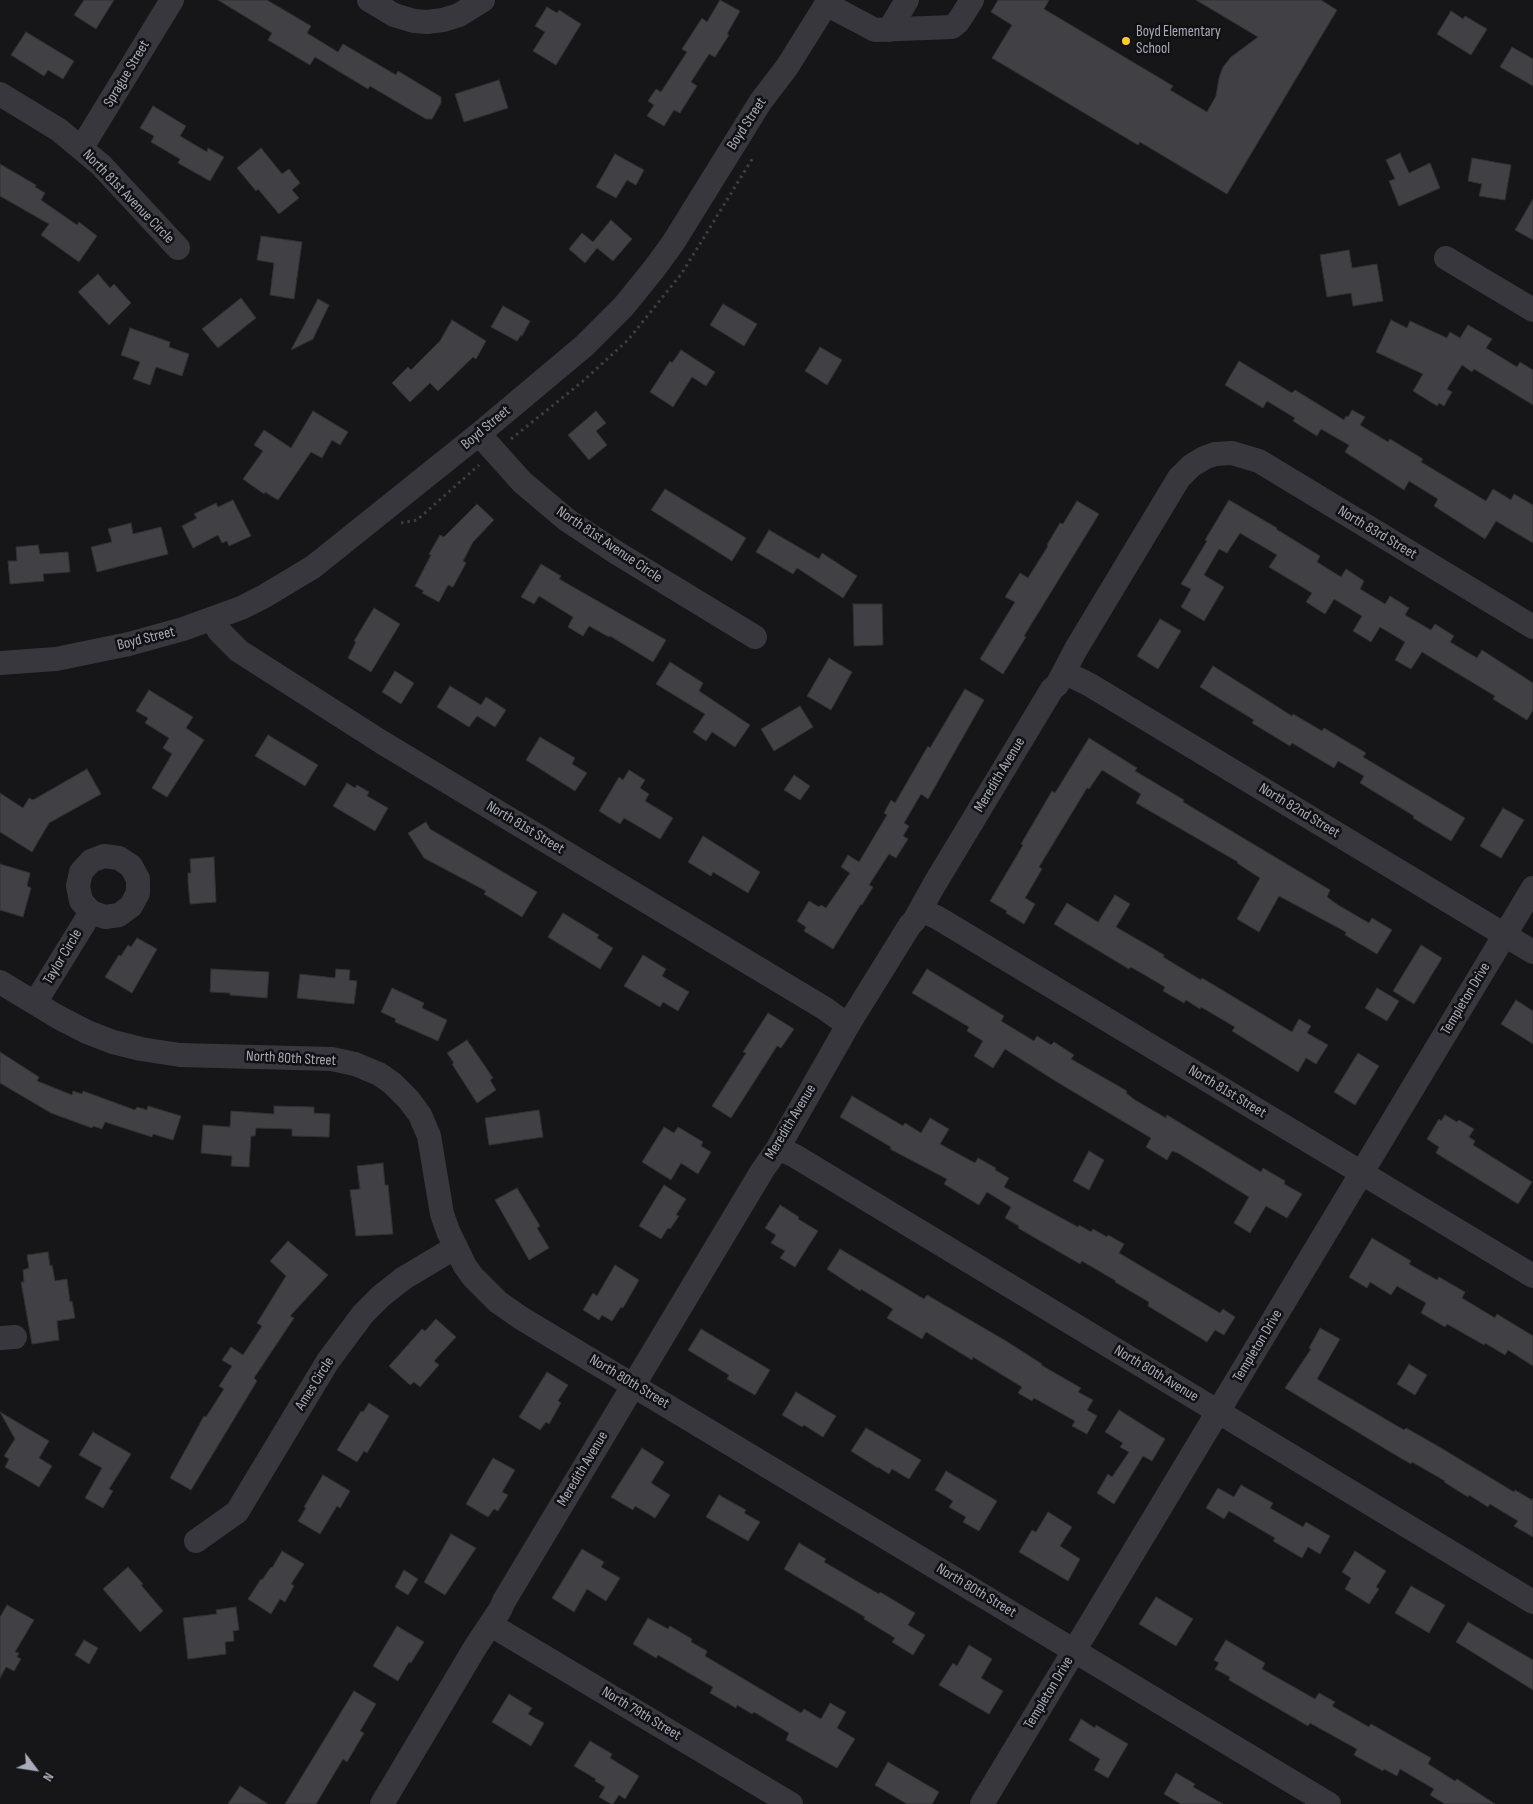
<!DOCTYPE html>
<html>
<head>
<meta charset="utf-8">
<style>
  body { margin:0 }
  #map { position:relative; width:1533px; height:1804px; overflow:hidden; background:#161618; font-family:"Sofia Sans Condensed",sans-serif }
  canvas { display:block }
  .north { position:absolute; left:10px; top:1744px; width:50px; height:50px; -webkit-text-stroke:4px #111113; paint-order:stroke; rotate:121deg; font-size:14px; font-weight:700; line-height:20px; text-align:center; color:#a8abb9 }
  .north::after { content:''; display:block; margin:auto; width:18px; height:22px; background:#a8abb9; clip-path:polygon(50% 0,100% 100%,50% 72%,0 100%) }
</style>
</head>
<body>
<div id="map">
<canvas width="1533" height="1804"></canvas>
<div class="north">N</div>
</div>
<script>
const g = document.querySelector('canvas').getContext('2d');
g.lineJoin = 'round';
function fill(path, color) { g.fillStyle = color; g.fill(path, 'evenodd'); }
const toPath = rows => new Path2D(rows.map(r => 'M' + r).join(''));
function stroke(path, color, width, dash) { g.strokeStyle = color; g.lineWidth = width; g.lineCap = dash ? 'butt' : 'round'; g.setLineDash(dash || []); g.stroke(path); }
function label(font, color, halo, rows, align = 'center') {
  g.font = font + ' "Sofia Sans Condensed",sans-serif'; g.lineWidth = 5; g.setLineDash([]); g.textBaseline = 'middle'; g.strokeStyle = halo; g.fillStyle = color; for (const [text, x, y, turn = 0] of rows) {
    g.save(); g.translate(x, y); g.rotate((+turn || 0) * Math.PI / 180); g.textAlign = isNaN(turn) ? turn : align; if (halo) g.strokeText(text, 0, 0); g.fillText(text, 0, 0); g.restore();
  }
}
const building = toPath([
  [84,0,114,0,96,29,74,15,84,0],
  [218,0,267,0,311,26,307,33,338,52,343,44,396,75,398,71,441,97,441,103,432,119,426,119,370,86,368,89,315,57,310,65,268,40,272,33,218,0],
  [720,0,740,11,727,34,729,35,715,57,709,54,691,82,697,86,680,113,674,110,664,126,647,116,654,105,648,101,656,89,661,92,687,52,682,49,702,18,707,22,720,0],
  [998,0,1049,0,1044,9,1173,86,1170,90,1207,112,1216,96,1219,78,1223,67,1231,57,1258,37,1196,0,1321,0,1337,10,1227,194,1140,142,1138,145,992,58,1012,25,991,12,998,0],
  [547,7,557,13,559,10,581,24,556,65,533,51,545,32,535,26,547,7],
  [1451,11,1463,19,1465,16,1487,29,1471,55,1437,34,1451,11],
  [26,32,74,61,63,79,48,70,44,76,11,55,26,32],
  [1512,47,1533,59,1533,86,1500,67,1512,47],
  [499,80,508,108,464,122,455,94,499,80],
  [153,106,186,126,180,136,207,152,208,148,224,157,210,181,178,163,180,159,151,142,154,136,140,128,153,106],
  [261,148,282,174,289,169,300,183,292,190,299,198,279,214,258,189,256,191,237,168,261,148],
  [1400,153,1409,173,1430,163,1440,188,1399,206,1389,181,1395,179,1386,160,1400,153],
  [615,154,644,170,636,185,627,180,616,198,596,187,615,154],
  [1472,158,1511,165,1505,200,1479,196,1482,184,1468,181,1472,158],
  [0,164,36,185,35,187,45,193,41,200,77,225,79,222,97,236,79,262,41,235,49,224,0,196,0,164],
  [1533,199,1533,240,1515,230,1533,199],
  [611,220,632,239,613,261,597,248,585,263,569,249,582,233,593,242,611,220],
  [261,236,302,242,294,299,270,295,274,263,257,260,261,236],
  [1349,250,1352,268,1377,264,1383,301,1353,306,1351,293,1327,297,1320,255,1349,250],
  [98,274,110,288,114,284,131,303,109,325,78,292,98,274],
  [241,298,256,318,218,348,202,329,241,298],
  [318,299,329,305,313,339,291,350,318,299],
  [723,304,757,324,744,346,710,325,723,304],
  [503,306,530,321,522,336,521,335,517,341,491,327,503,306],
  [452,320,486,341,476,359,473,357,438,391,430,383,410,402,392,383,408,367,411,370,440,341,452,320],
  [1391,320,1407,328,1410,321,1447,338,1450,332,1460,338,1468,325,1492,339,1486,348,1517,367,1520,362,1533,370,1533,405,1474,369,1472,372,1462,365,1447,389,1452,392,1444,406,1439,403,1437,406,1413,391,1423,374,1376,352,1391,320],
  [130,328,170,342,169,347,189,354,182,376,156,367,150,385,133,379,140,362,121,355,130,328],
  [820,347,842,360,827,385,805,371,820,347],
  [681,350,715,372,706,386,692,377,673,407,650,392,670,361,672,363,681,350],
  [1239,361,1292,393,1295,390,1344,420,1346,416,1348,417,1352,410,1365,417,1360,425,1388,442,1390,439,1423,459,1421,462,1486,501,1493,489,1511,500,1514,494,1533,505,1533,543,1496,521,1485,539,1434,506,1438,499,1409,481,1404,490,1345,452,1349,445,1321,429,1317,436,1293,421,1295,418,1267,401,1263,408,1225,385,1239,361],
  [313,411,348,432,340,445,332,440,322,458,311,452,278,500,265,492,264,494,243,479,263,451,254,445,264,430,291,448,313,411],
  [596,411,606,423,596,431,607,445,589,460,568,435,596,411],
  [665,489,746,538,732,561,651,510,665,489],
  [233,500,251,536,229,546,227,541,222,543,218,535,193,548,182,526,197,518,194,514,216,503,218,507,233,500],
  [1229,500,1277,528,1276,529,1320,556,1317,562,1341,577,1346,569,1364,581,1360,589,1385,604,1390,596,1409,608,1405,615,1431,630,1435,624,1454,636,1450,642,1477,658,1482,650,1533,683,1533,710,1527,720,1493,699,1495,696,1422,652,1411,669,1395,660,1405,642,1380,627,1371,642,1353,631,1362,616,1334,599,1325,614,1306,602,1312,593,1269,567,1277,555,1240,533,1227,553,1219,549,1204,575,1224,587,1204,621,1181,607,1191,589,1181,584,1207,541,1205,540,1229,500],
  [1077,501,1099,514,1024,636,1026,637,1003,674,980,659,1015,602,1005,597,1020,573,1028,578,1048,546,1047,545,1060,523,1063,524,1077,501],
  [477,504,494,520,473,542,463,561,466,563,453,587,448,585,439,602,422,593,424,591,415,586,431,555,429,554,440,535,444,537,477,504],
  [131,523,133,534,161,527,168,554,97,572,91,547,112,542,108,529,131,523],
  [769,530,819,559,822,553,857,576,843,598,797,568,793,574,756,552,769,530],
  [38,545,40,554,68,552,70,572,43,574,44,581,10,584,8,561,17,561,16,547,38,545],
  [541,564,561,576,559,579,666,640,653,662,610,636,609,637,589,626,583,636,568,627,573,617,539,596,534,604,521,597,541,564],
  [853,604,882,604,883,645,854,646,853,604],
  [374,608,400,624,371,672,348,658,356,642,354,641,374,608],
  [1160,619,1181,631,1158,669,1137,656,1160,619],
  [829,658,852,672,831,710,807,696,829,658],
  [670,662,703,683,699,691,750,725,735,747,712,732,706,741,693,732,705,714,656,684,670,662],
  [1213,666,1292,716,1293,714,1322,731,1324,728,1366,753,1363,757,1465,818,1451,841,1413,818,1414,816,1360,783,1364,776,1338,761,1334,768,1292,743,1290,746,1252,723,1254,720,1200,687,1213,666],
  [395,671,414,683,401,704,382,692,395,671],
  [450,686,481,705,486,697,506,710,495,727,477,716,469,727,437,707,450,686],
  [965,689,984,700,928,799,921,794,904,823,909,826,903,836,908,839,896,858,889,854,869,885,873,887,862,905,861,904,833,949,804,931,806,927,797,921,809,901,819,907,821,905,826,908,850,873,841,867,848,855,859,862,887,815,884,813,891,800,895,803,928,746,930,748,965,689],
  [149,690,193,717,186,728,204,740,167,797,152,788,172,754,163,748,169,738,145,723,148,718,136,711,149,690],
  [800,706,813,727,774,751,761,729,800,706],
  [268,735,318,765,305,786,255,756,268,735],
  [540,737,575,758,572,764,587,773,575,791,526,760,540,737],
  [1089,738,1137,768,1135,771,1184,800,1183,802,1330,890,1327,897,1338,905,1369,923,1372,918,1392,930,1377,954,1345,935,1346,932,1279,896,1259,932,1237,919,1260,878,1237,863,1238,862,1136,803,1141,794,1102,770,1089,789,1087,788,1039,867,1042,869,1025,898,1035,904,1024,924,1006,913,1007,911,990,901,1023,845,1021,844,1052,791,1055,793,1089,738],
  [87,769,101,794,49,823,32,852,0,832,0,793,23,808,29,798,33,800,87,769],
  [629,770,645,780,640,788,649,794,645,801,673,818,660,839,624,818,620,824,599,811,619,777,623,780,629,770],
  [794,775,810,786,800,800,784,790,794,775],
  [347,783,355,788,357,785,369,792,367,796,388,808,375,831,333,806,347,783],
  [1503,808,1524,820,1501,858,1480,846,1503,808],
  [426,822,430,829,537,892,522,917,484,894,486,891,424,858,408,833,426,822],
  [703,836,760,872,748,893,713,872,711,876,688,862,703,836],
  [214,857,216,902,190,904,188,882,188,873,191,873,190,859,214,857],
  [0,864,30,873,27,886,31,888,23,917,0,910,0,864],
  [1115,895,1130,904,1116,927,1164,955,1163,957,1201,980,1202,978,1292,1032,1299,1019,1311,1026,1307,1033,1328,1045,1316,1064,1306,1058,1298,1072,1232,1031,1235,1027,1201,1007,1200,1009,1186,1000,1184,1003,1163,991,1165,987,1131,967,1129,969,1054,924,1067,903,1098,922,1115,895],
  [563,913,599,935,597,938,613,948,600,969,548,937,563,913],
  [137,938,157,949,132,993,105,977,119,955,121,956,128,945,131,947,137,938],
  [1421,945,1442,958,1414,1004,1393,991,1421,945],
  [643,955,666,969,662,976,689,992,678,1011,663,1002,660,1007,624,986,643,955],
  [211,969,269,972,267,998,230,995,230,993,210,992,211,969],
  [336,969,350,970,349,980,357,981,354,1004,297,998,300,974,335,978,336,969],
  [927,969,1004,1016,1001,1021,1034,1041,1037,1036,1051,1045,1054,1042,1074,1055,1071,1059,1127,1091,1126,1093,1135,1100,1166,1118,1167,1115,1261,1172,1263,1168,1285,1181,1284,1184,1302,1194,1287,1218,1266,1206,1250,1233,1234,1223,1249,1197,1178,1153,1172,1151,1167,1160,1146,1147,1151,1138,1057,1082,1005,1049,993,1068,974,1056,983,1041,967,1031,969,1027,912,993,927,969],
  [392,988,424,1003,422,1008,447,1020,438,1041,395,1022,396,1019,381,1012,392,988],
  [1377,988,1399,1001,1387,1021,1365,1008,1377,988],
  [1516,1000,1533,1011,1533,1044,1501,1024,1516,1000],
  [768,1013,794,1029,781,1048,777,1046,731,1118,712,1106,746,1053,743,1052,768,1013],
  [467,1040,493,1078,490,1080,496,1090,477,1103,452,1064,454,1063,447,1053,467,1040],
  [0,1052,39,1077,37,1081,72,1095,73,1091,82,1094,83,1091,135,1110,137,1107,147,1110,148,1106,181,1116,173,1140,153,1134,152,1137,105,1122,102,1129,93,1126,92,1128,51,1113,0,1083,0,1052],
  [1358,1053,1379,1066,1355,1105,1334,1092,1358,1053],
  [852,1096,903,1126,905,1123,921,1133,930,1118,949,1129,940,1144,975,1163,978,1158,996,1168,995,1170,1009,1178,1004,1187,1078,1227,1079,1225,1091,1232,1093,1229,1107,1237,1108,1235,1124,1244,1119,1253,1220,1313,1223,1309,1235,1317,1224,1335,1215,1330,1207,1342,1148,1306,1149,1302,1115,1282,1116,1281,1082,1261,1080,1264,1018,1228,1019,1226,1005,1218,1011,1207,987,1192,979,1205,944,1184,947,1179,890,1149,891,1147,840,1117,852,1096],
  [274,1106,314,1107,314,1113,330,1114,329,1137,292,1136,292,1129,256,1128,255,1136,251,1136,249,1167,231,1166,232,1156,201,1153,203,1125,230,1127,231,1111,274,1114,274,1106],
  [539,1110,543,1137,489,1145,485,1118,539,1110],
  [1445,1115,1457,1122,1459,1120,1474,1129,1469,1137,1475,1141,1473,1145,1532,1182,1518,1204,1436,1153,1439,1147,1427,1139,1439,1119,1441,1121,1445,1115],
  [664,1127,674,1133,678,1127,703,1142,701,1146,711,1152,698,1174,681,1163,671,1180,642,1162,664,1127],
  [1089,1151,1104,1160,1089,1190,1073,1181,1089,1151],
  [383,1163,385,1185,388,1185,393,1234,356,1236,350,1190,360,1189,357,1166,383,1163],
  [664,1185,686,1199,676,1215,679,1216,670,1229,668,1228,661,1239,639,1226,664,1185],
  [517,1188,540,1226,537,1228,549,1248,529,1260,495,1200,517,1188],
  [780,1205,799,1217,798,1219,818,1231,795,1267,780,1258,785,1251,771,1243,776,1235,765,1228,780,1205],
  [1372,1238,1411,1261,1409,1264,1437,1280,1439,1277,1465,1292,1462,1298,1495,1318,1497,1314,1533,1336,1533,1366,1508,1350,1505,1355,1485,1343,1484,1345,1447,1324,1445,1327,1421,1313,1426,1303,1397,1286,1391,1295,1370,1282,1367,1288,1349,1277,1372,1238],
  [288,1241,328,1275,290,1316,294,1318,254,1378,257,1381,191,1490,170,1478,204,1416,206,1417,224,1389,219,1386,232,1366,222,1360,231,1347,243,1355,262,1326,257,1323,286,1276,270,1261,288,1241],
  [840,1249,924,1299,927,1295,1006,1341,1042,1364,1041,1365,1081,1388,1078,1392,1093,1400,1087,1410,1097,1416,1087,1434,1072,1426,1075,1421,1034,1398,1032,1401,1018,1393,1022,1387,973,1357,972,1360,926,1332,922,1339,887,1318,893,1309,861,1289,860,1291,827,1269,840,1249],
  [48,1252,50,1266,52,1265,55,1281,67,1279,70,1302,72,1301,75,1318,57,1321,59,1340,32,1344,21,1282,24,1282,23,1270,29,1268,27,1255,48,1252],
  [615,1265,639,1280,623,1308,621,1307,612,1321,602,1315,599,1320,583,1310,593,1293,597,1296,615,1265],
  [436,1319,456,1337,434,1361,439,1365,420,1387,414,1382,410,1385,389,1366,422,1329,425,1331,436,1319],
  [1320,1328,1340,1339,1317,1379,1404,1430,1406,1428,1436,1445,1514,1492,1515,1490,1532,1500,1533,1498,1533,1537,1514,1526,1518,1521,1490,1504,1488,1507,1469,1495,1468,1497,1444,1482,1445,1481,1412,1462,1411,1464,1392,1453,1285,1388,1311,1349,1309,1348,1320,1328],
  [701,1329,770,1370,755,1395,727,1379,729,1375,688,1350,701,1329],
  [1409,1364,1427,1375,1415,1395,1397,1384,1409,1364],
  [547,1372,568,1385,558,1401,561,1403,549,1424,546,1422,540,1430,519,1417,547,1372],
  [796,1392,836,1416,823,1437,804,1425,802,1427,782,1415,796,1392],
  [369,1403,389,1416,367,1453,364,1451,357,1462,337,1450,361,1411,363,1412,369,1403],
  [1119,1410,1165,1439,1152,1461,1143,1456,1114,1504,1097,1493,1108,1474,1112,1477,1129,1452,1120,1447,1123,1443,1105,1432,1119,1410],
  [0,1412,49,1441,39,1458,52,1466,39,1487,5,1467,9,1459,4,1456,15,1439,0,1412],
  [866,1428,921,1460,909,1479,892,1469,889,1474,878,1467,878,1468,851,1451,866,1428],
  [93,1432,131,1454,109,1489,113,1491,103,1508,85,1498,102,1468,79,1455,93,1432],
  [642,1448,664,1462,651,1483,670,1495,655,1518,635,1506,633,1510,611,1497,642,1448],
  [493,1458,515,1470,502,1492,508,1495,498,1511,494,1509,488,1517,466,1504,493,1458],
  [946,1471,997,1501,979,1531,963,1522,966,1517,949,1507,953,1501,935,1490,946,1471],
  [323,1475,350,1491,340,1508,337,1506,320,1534,298,1521,306,1508,304,1507,323,1475],
  [1241,1485,1273,1503,1270,1508,1303,1527,1306,1522,1330,1536,1320,1554,1308,1547,1302,1558,1273,1541,1275,1538,1229,1511,1224,1519,1206,1508,1218,1488,1234,1497,1241,1485],
  [719,1495,746,1510,744,1513,760,1522,748,1541,706,1517,719,1495],
  [1048,1512,1072,1527,1060,1546,1080,1559,1068,1581,1019,1552,1032,1530,1036,1532,1048,1512],
  [451,1534,476,1548,445,1595,424,1582,451,1534],
  [799,1543,826,1559,824,1562,879,1594,880,1592,915,1613,908,1625,925,1635,913,1655,892,1642,895,1638,864,1619,865,1617,784,1569,799,1543],
  [582,1549,604,1562,601,1567,620,1578,606,1601,587,1589,574,1612,552,1598,582,1549],
  [282,1551,304,1564,291,1584,294,1586,285,1602,280,1599,271,1614,248,1599,261,1579,262,1580,271,1567,272,1568,282,1551],
  [1355,1551,1386,1571,1376,1587,1379,1589,1369,1604,1345,1589,1351,1578,1342,1572,1355,1551],
  [128,1567,143,1584,141,1585,163,1611,140,1632,103,1589,128,1567],
  [404,1570,418,1579,408,1595,395,1587,404,1570],
  [1411,1586,1445,1605,1429,1633,1395,1613,1411,1586],
  [1156,1597,1193,1619,1176,1646,1139,1624,1156,1597],
  [7,1605,34,1620,15,1652,19,1653,17,1657,21,1659,14,1671,6,1667,0,1678,0,1617,7,1605],
  [236,1607,239,1630,233,1631,234,1641,225,1642,226,1654,188,1659,183,1618,217,1614,216,1610,236,1607],
  [648,1618,668,1629,670,1626,692,1639,691,1642,707,1651,705,1656,801,1713,804,1709,821,1719,830,1703,846,1712,837,1728,855,1739,837,1768,786,1740,789,1733,754,1712,752,1714,737,1705,736,1708,710,1693,713,1687,658,1655,656,1658,633,1644,648,1618],
  [1468,1622,1533,1660,1533,1690,1456,1642,1468,1622],
  [397,1626,424,1642,411,1663,409,1662,398,1681,373,1666,397,1626],
  [84,1640,98,1648,89,1664,75,1655,84,1640],
  [1226,1640,1265,1663,1262,1669,1315,1699,1319,1693,1335,1702,1332,1706,1369,1727,1371,1724,1431,1758,1428,1764,1455,1781,1457,1779,1495,1804,1445,1804,1430,1795,1434,1789,1400,1769,1397,1776,1384,1769,1383,1771,1354,1755,1357,1749,1310,1723,1308,1726,1229,1680,1230,1677,1215,1669,1219,1663,1214,1660,1226,1640],
  [969,1645,992,1659,981,1678,1003,1691,989,1714,939,1685,953,1663,957,1666,969,1645],
  [354,1691,376,1704,360,1731,364,1733,347,1762,343,1759,316,1804,285,1804,354,1691],
  [509,1694,532,1708,528,1714,544,1723,531,1746,492,1722,509,1694],
  [1081,1719,1095,1728,1096,1725,1128,1744,1108,1778,1094,1770,1100,1759,1069,1740,1081,1719],
  [590,1741,612,1754,610,1758,639,1776,625,1799,619,1795,613,1804,611,1804,599,1797,605,1787,595,1781,596,1779,574,1766,590,1741],
  [888,1762,939,1792,932,1804,907,1804,875,1785,888,1762],
  [1176,1773,1195,1784,1193,1787,1223,1804,1181,1804,1164,1794,1176,1773],
  [240,1786,268,1804,228,1804,240,1786]
]);
fill(building, '#404045');
stroke(building, '#313034', 1);
stroke(toPath([
  [511,439,582,382,628,340,682,273,754,156],
  [401,523,417,520,479,465]
]), '#3d3e45', 3, [2.5, 4]);
stroke(toPath([
  [369,0,394,15,414,21,427,22,443,20,459,15,483,0],
  [826,4,875,30,952,27,958,22,972,0],
  [889,30,907,0],
  [0,94,59,130,101,165,178,248],
  [79,146,87,139,98,121,172,0],
  [1446,258,1533,310],
  [479,434,522,482,567,520,617,553,755,637],
  [212,619,219,631,239,651,383,743,824,1008,848,1025],
  [0,663,56,659,129,644,183,629,241,608,263,597,313,567,479,434,584,346,624,306,654,269,673,243,761,101,787,67,829,0],
  [1064,672,1090,685,1533,952],
  [921,910,938,918,1533,1276],
  [0,982,58,1017,87,1032,113,1042,141,1049,180,1055,332,1059,355,1064,379,1074,392,1083,409,1100,420,1115,429,1136,442,1214,448,1231,465,1266,473,1277,498,1302,521,1318,1329,1804],
  [35,1003,91,912,105,917,119,915,131,906,138,893,138,879,131,866,119,858,104,856,91,861,81,872,78,886,81,901,91,912],
  [778,1148,795,1156,1533,1602],
  [0,1338,15,1337],
  [196,1541,237,1512,328,1361,363,1314,381,1296,404,1278,456,1247],
  [491,1625,791,1804],
  [382,1804,476,1646,500,1610,504,1601,762,1171,778,1148,848,1025,910,925,914,921,934,885,1052,689,1057,685,1076,649,1179,478,1191,466,1204,458,1215,454,1232,453,1259,461,1533,627],
  [982,1804,1533,888]
]), '#37373d', 24);
for (const [x, y, r, color] of [
  [1126,41,5,"#faca2d"]
]) { const dot = new Path2D(); dot.arc(x, y, r, 0, 2 * Math.PI); g.fillStyle = color; g.fill(dot); stroke(dot, '#111113', 2); }
label('15px', '#a8abb9', '#111113', [
  ["Boyd Elementary",1136,32],
  ["School",1136,49]
], 'left');
label('15px', '#a8abb9', '#111113', [
  ["Sprague Street",127,74,-59],
  ["Boyd Street",747,124,-57],
  ["North 81st Avenue Circle",128,197,46],
  ["Boyd Street",486,428,-40],
  ["North 83rd Street",1377,533,31],
  ["North 81st Avenue Circle",609,545,34],
  ["Boyd Street",146,639,-14],
  ["Meredith Avenue",1000,775,-59],
  ["North 82nd Street",1299,811,31],
  ["North 81st Street",525,828,31],
  ["Taylor Circle",63,957,-59],
  ["Templeton Drive",1466,999,-59],
  ["North 80th Street",291,1059,3],
  ["North 81st Street",1227,1092,31],
  ["Meredith Avenue",791,1122,-59],
  ["Templeton Drive",1258,1346,-59],
  ["North 80th Avenue",1156,1374,31],
  ["North 80th Street",629,1382,31],
  ["Ames Circle",315,1384,-58],
  ["Meredith Avenue",583,1469,-59],
  ["North 80th Street",976,1591,31],
  ["Templeton Drive",1049,1693,-59],
  ["North 79th Street",641,1714,31]
]);
</script>
</body>
</html>
